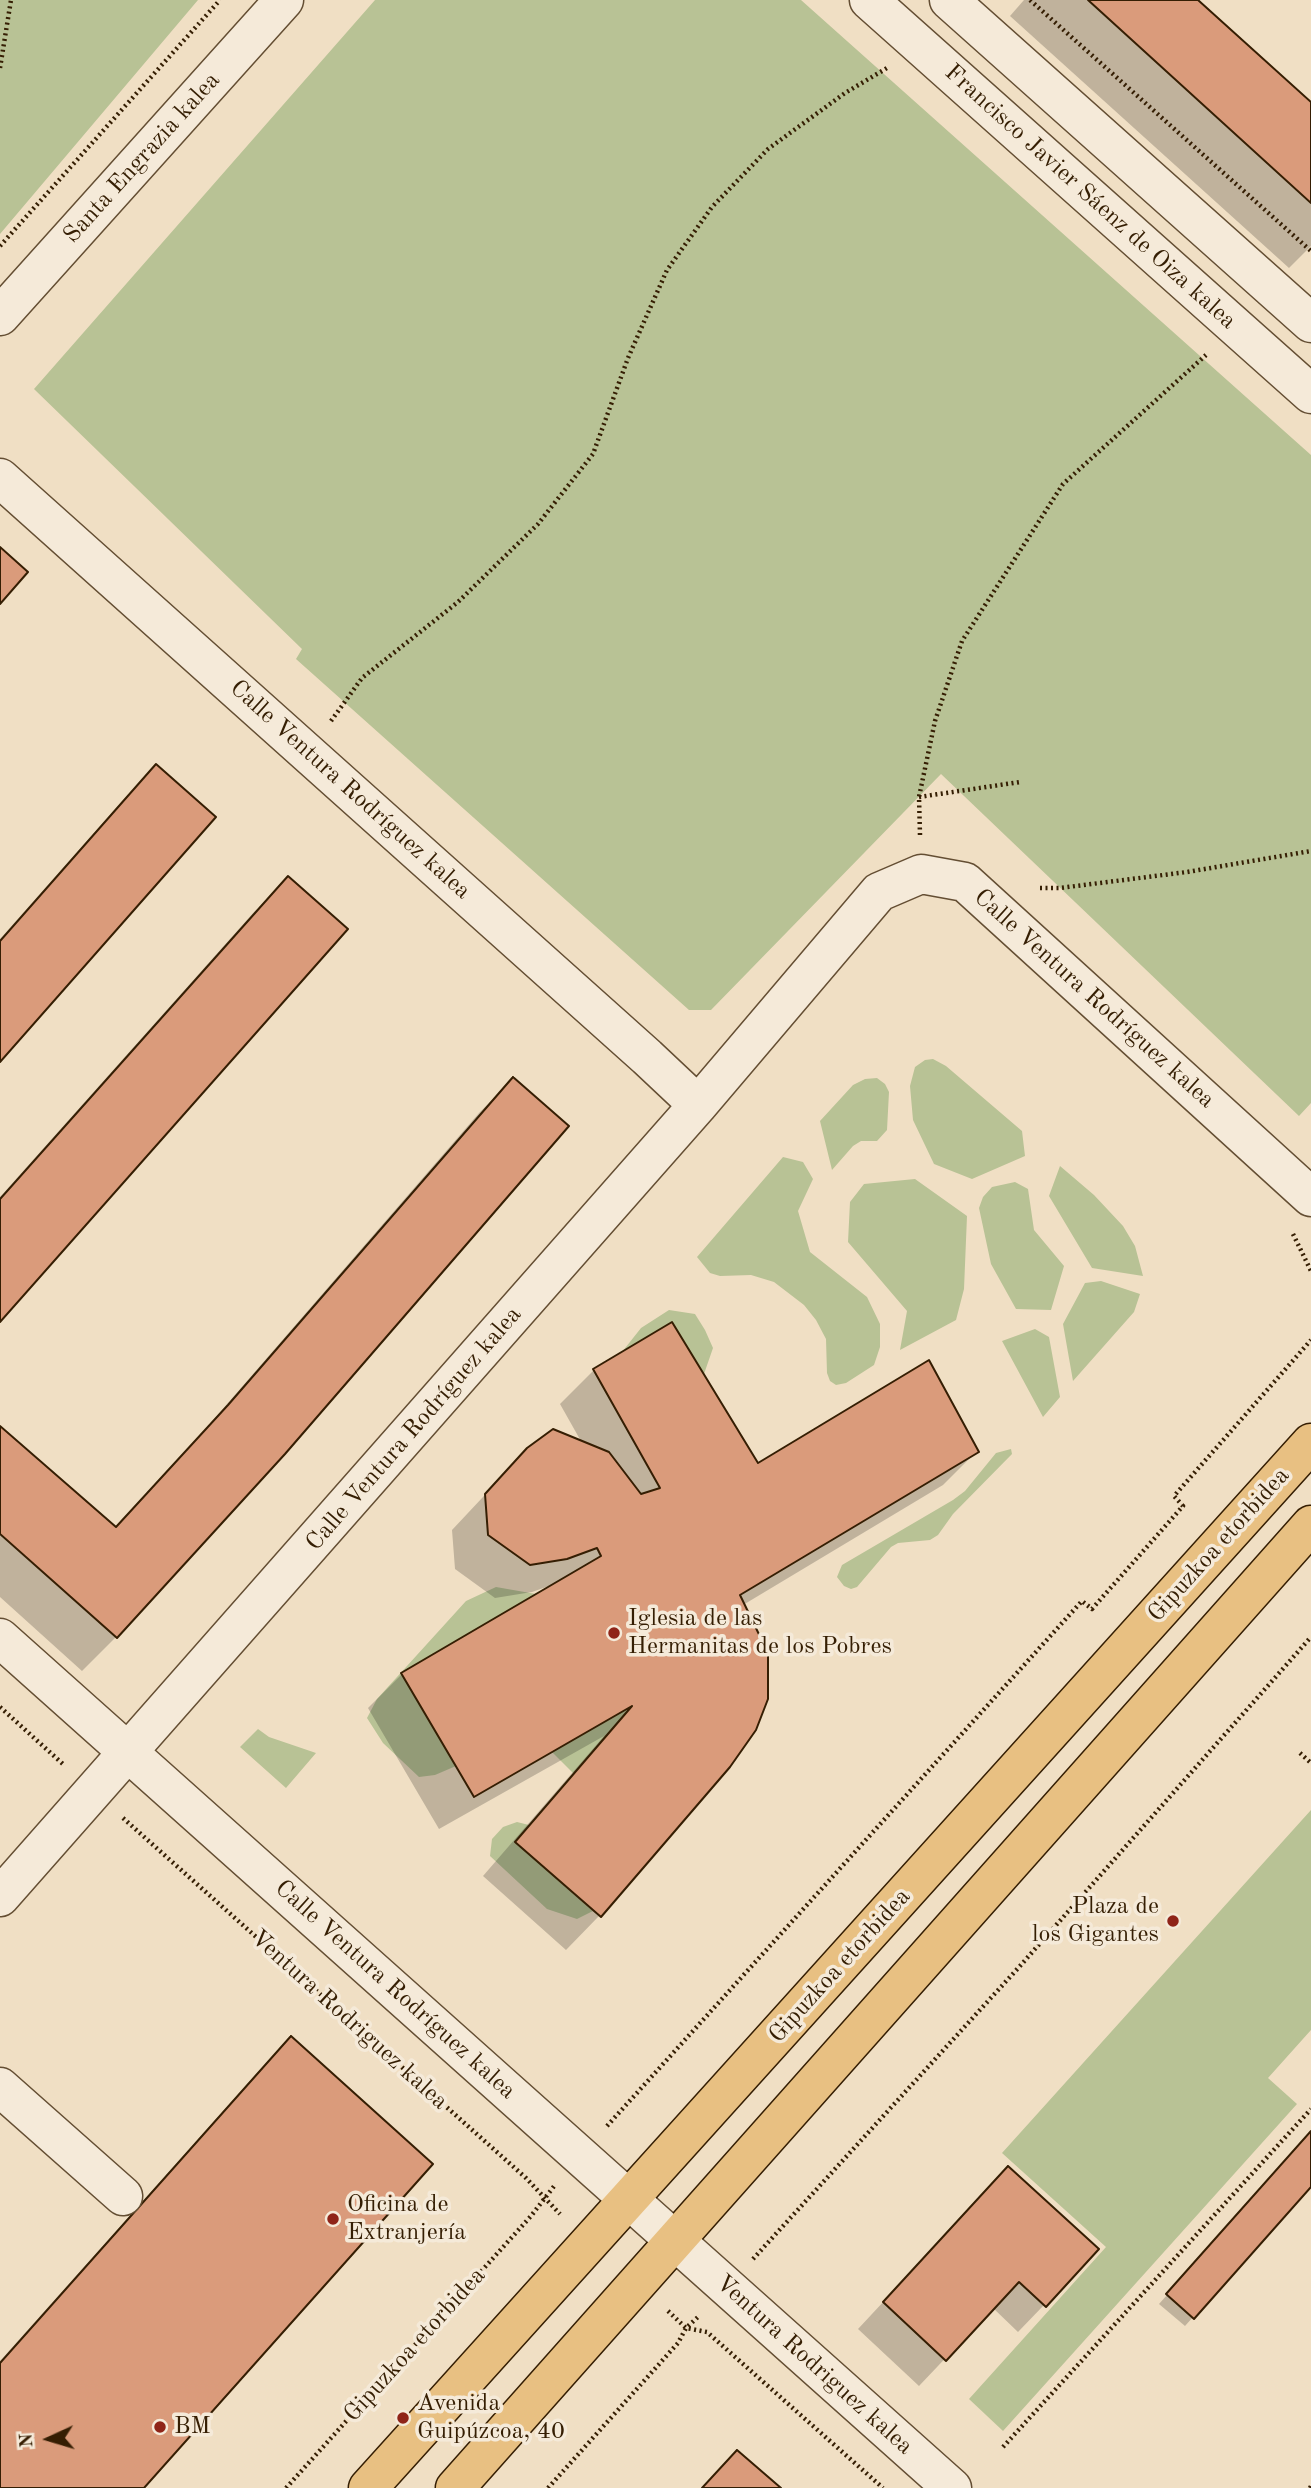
<!DOCTYPE html>
<html>
<head>
<meta charset="utf-8">
<style>
  body { margin:0 }
  #map { position:relative; width:1311px; height:2488px; overflow:hidden; background:#f0dfc4; font-family:"Old Standard TT",serif }
  canvas { display:block }
  .north { position:absolute; left:14px; top:2404px; width:70px; height:70px; -webkit-text-stroke:5px #f5ead9; paint-order:stroke; rotate:266deg; font-size:19px; font-weight:700; line-height:28px; text-align:center; color:#351e03 }
  .north::after { content:''; display:block; margin:auto; width:24px; height:32px; background:#351e03; clip-path:polygon(50% 0,100% 100%,50% 72%,0 100%) }
</style>
</head>
<body>
<div id="map">
<canvas width="1311" height="2488"></canvas>
<div class="north">N</div>
</div>
<script>
const g = document.querySelector('canvas').getContext('2d');
g.lineJoin = 'round';
function fill(path, color) { g.fillStyle = color; g.fill(path, 'evenodd'); }
const toPath = rows => new Path2D(rows.map(r => 'M' + r).join(''));
function stroke(path, color, width, dash) { g.strokeStyle = color; g.lineWidth = width; g.lineCap = dash ? 'butt' : 'round'; g.setLineDash(dash || []); g.stroke(path); }
function label(font, color, halo, rows, align = 'center') {
  g.font = font + ' "Old Standard TT",serif'; g.lineWidth = 7; g.setLineDash([]); g.textBaseline = 'middle'; g.strokeStyle = halo; g.fillStyle = color; for (const [text, x, y, turn = 0] of rows) {
    g.save(); g.translate(x, y); g.rotate((+turn || 0) * Math.PI / 180); g.textAlign = isNaN(turn) ? turn : align; if (halo) g.strokeText(text, 0, 0); g.fillText(text, 0, 0); g.restore();
  }
}
fill(toPath([
  [0,0,198,0,0,234],
  [375,0,801,0,1311,455,1311,1103,1299,1116,941,774,711,1010,689,1010,296,659,302,649,34,389],
  [933,1059,946,1066,1022,1131,1025,1156,972,1179,934,1164,913,1120,910,1086,915,1067,925,1060],
  [877,1078,885,1084,889,1092,887,1130,877,1141,861,1141,853,1146,832,1170,820,1121,853,1085,865,1079],
  [783,1157,803,1162,813,1179,798,1211,810,1252,867,1297,880,1324,880,1347,874,1365,846,1383,836,1385,830,1381,827,1373,826,1339,816,1320,804,1305,774,1282,751,1275,720,1276,710,1273,697,1257],
  [1060,1166,1094,1195,1123,1226,1135,1246,1143,1276,1092,1268,1049,1196],
  [915,1179,967,1216,964,1289,956,1320,900,1350,907,1311,848,1242,850,1202,864,1184],
  [1015,1182,1028,1189,1034,1230,1064,1266,1051,1310,1016,1309,991,1264,979,1208,983,1197,992,1187],
  [1101,1281,1140,1294,1134,1312,1073,1381,1063,1324,1085,1283],
  [669,1310,695,1314,705,1330,713,1348,704,1374,622,1352,641,1328],
  [1035,1329,1049,1337,1060,1397,1043,1417,1002,1341],
  [1011,1449,1012,1454,953,1514,938,1535,930,1540,898,1543,891,1547,857,1587,851,1589,844,1586,837,1577,842,1565,953,1500,965,1491,996,1453],
  [496,1587,536,1594,401,1673,456,1766,435,1775,419,1777,383,1743,367,1718,377,1699,466,1601],
  [632,1706,574,1774,552,1752],
  [258,1729,269,1737,316,1753,286,1788,240,1747],
  [1311,1810,1311,2030,1268,2078,1297,2104,1003,2431,969,2399,1106,2247,1002,2153],
  [517,1822,529,1825,515,1842,593,1911,577,1919,547,1909,490,1856,492,1839,503,1827]
]), '#b8c295');
fill(toPath([
  [1024,0,1195,0,1311,105,1311,246,1289,268,1010,16],
  [156,766,0,1059,0,939,123,800],
  [288,879,0,1320,0,1197,254,912],
  [513,1079,284,1453,116,1637,82,1671,0,1597,0,1428,115,1528,195,1441,479,1113],
  [594,1370,758,1465,977,1451,943,1485,743,1605,728,1766,599,1916,566,1950,483,1876,604,1736,439,1829,368,1708,402,1674,552,1585,532,1592,495,1598,455,1569,452,1530,528,1449,582,1443,560,1404],
  [291,2038,142,2488,0,2488,0,2361,258,2072],
  [1311,2133,1311,2185,1185,2326,1159,2304],
  [1008,2168,1044,2305,1018,2332,993,2308,919,2386,858,2329]
]), '#0003');
const building = toPath([
  [1088,0,1198,0,1311,102,1311,203,1088,0],
  [0,547,28,572,0,604,0,547],
  [156,764,216,817,0,1062,0,941,156,764],
  [288,876,348,929,0,1322,0,1199,288,876],
  [513,1077,569,1126,285,1454,117,1638,0,1534,0,1426,116,1527,228,1405,513,1077],
  [672,1322,758,1463,929,1360,979,1452,740,1595,768,1653,768,1699,756,1730,730,1767,601,1917,515,1842,632,1706,474,1797,401,1673,601,1556,597,1548,567,1559,530,1565,488,1535,485,1494,527,1448,553,1429,609,1452,641,1494,660,1488,593,1369,672,1322],
  [291,2036,433,2164,144,2488,0,2488,0,2363,291,2036],
  [1311,2131,1311,2187,1194,2319,1166,2294,1311,2131],
  [1008,2166,1099,2249,1046,2307,1019,2282,946,2361,883,2302,1008,2166],
  [737,2450,781,2488,702,2488,737,2450]
]);
fill(building, '#da9b7b');
stroke(building, '#351e03', 2);
const minor = toPath([
  [869,0,1311,394],
  [949,0,1311,323],
  [0,316,284,0],
  [0,478,647,1057,698,1105,879,892,921,874,965,882,1311,1197],
  [0,1638,952,2488],
  [0,1897,698,1105],
  [0,2087,123,2196]
]);
const major = toPath([
  [368,2488,1311,1443],
  [455,2488,1311,1525]
]);
stroke(minor, '#644e33', 41);
stroke(major, '#351e03', 41);
stroke(toPath([
  [1030,0,1311,251],
  [0,68,11,0],
  [0,246,220,0],
  [331,721,362,678,458,602,538,524,593,454,628,358,667,270,712,207,768,149,845,93,887,68],
  [919,797,1020,782],
  [920,835,919,797,935,721,962,641,1063,484,1206,355],
  [1040,888,1060,888,1187,872,1311,851],
  [1293,1234,1311,1271],
  [0,1707,64,1765],
  [1300,1753,1311,1763],
  [123,1818,526,2178,560,2214],
  [607,2126,1082,1601,1092,1609,1183,1506,1174,1496,1311,1340],
  [753,2259,1020,1966,1311,1637],
  [668,2311,686,2328,707,2332,883,2488],
  [1003,2447,1311,2109],
  [286,2488,531,2216,555,2185],
  [548,2488,678,2343,686,2328,699,2316],
  [1310,2488,1311,2486]
]), '#351e03', 4.5, [2, 3.5]);
stroke(minor, '#f5ead9', 38);
stroke(major, '#e8c082', 38);
for (const [x, y, r, color] of [
  [614,1633,7,"#8f2418"],
  [1173,1921,7,"#8f2418"],
  [333,2219,7,"#8f2418"],
  [403,2418,7,"#8f2418"],
  [160,2427,7,"#8f2418"]
]) { const dot = new Path2D(); dot.arc(x, y, r, 0, 2 * Math.PI); g.fillStyle = color; g.fill(dot); stroke(dot, '#f5ead9', 2.5); }
label('24px', '#351e03', '#f5ead9', [
  ["Santa Engrazia kalea",142,158,-48],
  ["Francisco Javier Sáenz de Oiza kalea",1090,197,42],
  ["Calle Ventura Rodríguez kalea",350,790,42],
  ["Calle Ventura Rodríguez kalea",1094,999,42],
  ["Calle Ventura Rodríguez kalea",414,1429,-49],
  ["Gipuzkoa etorbidea",1219,1545,-48],
  ["Gipuzkoa etorbidea",840,1966,-48],
  ["Calle Ventura Rodríguez kalea",395,1990,42],
  ["Ventura Rodriguez kalea",349,2020,42],
  ["Gipuzkoa etorbidea",415,2345,-48],
  ["Ventura Rodriguez kalea",814,2365,42]
]);
label('24px', '#351e03', '#f5ead9', [
  ["Iglesia de las",628,1619],
  ["Hermanitas de los Pobres",628,1647],
  ["Plaza de",1159,1907,"right"],
  ["los Gigantes",1159,1935,"right"],
  ["Oficina de",347,2205],
  ["Extranjería",347,2233],
  ["Avenida",417,2404],
  ["Guipúzcoa, 40",417,2432],
  ["BM",174,2427]
], 'left');
</script>
</body>
</html>
